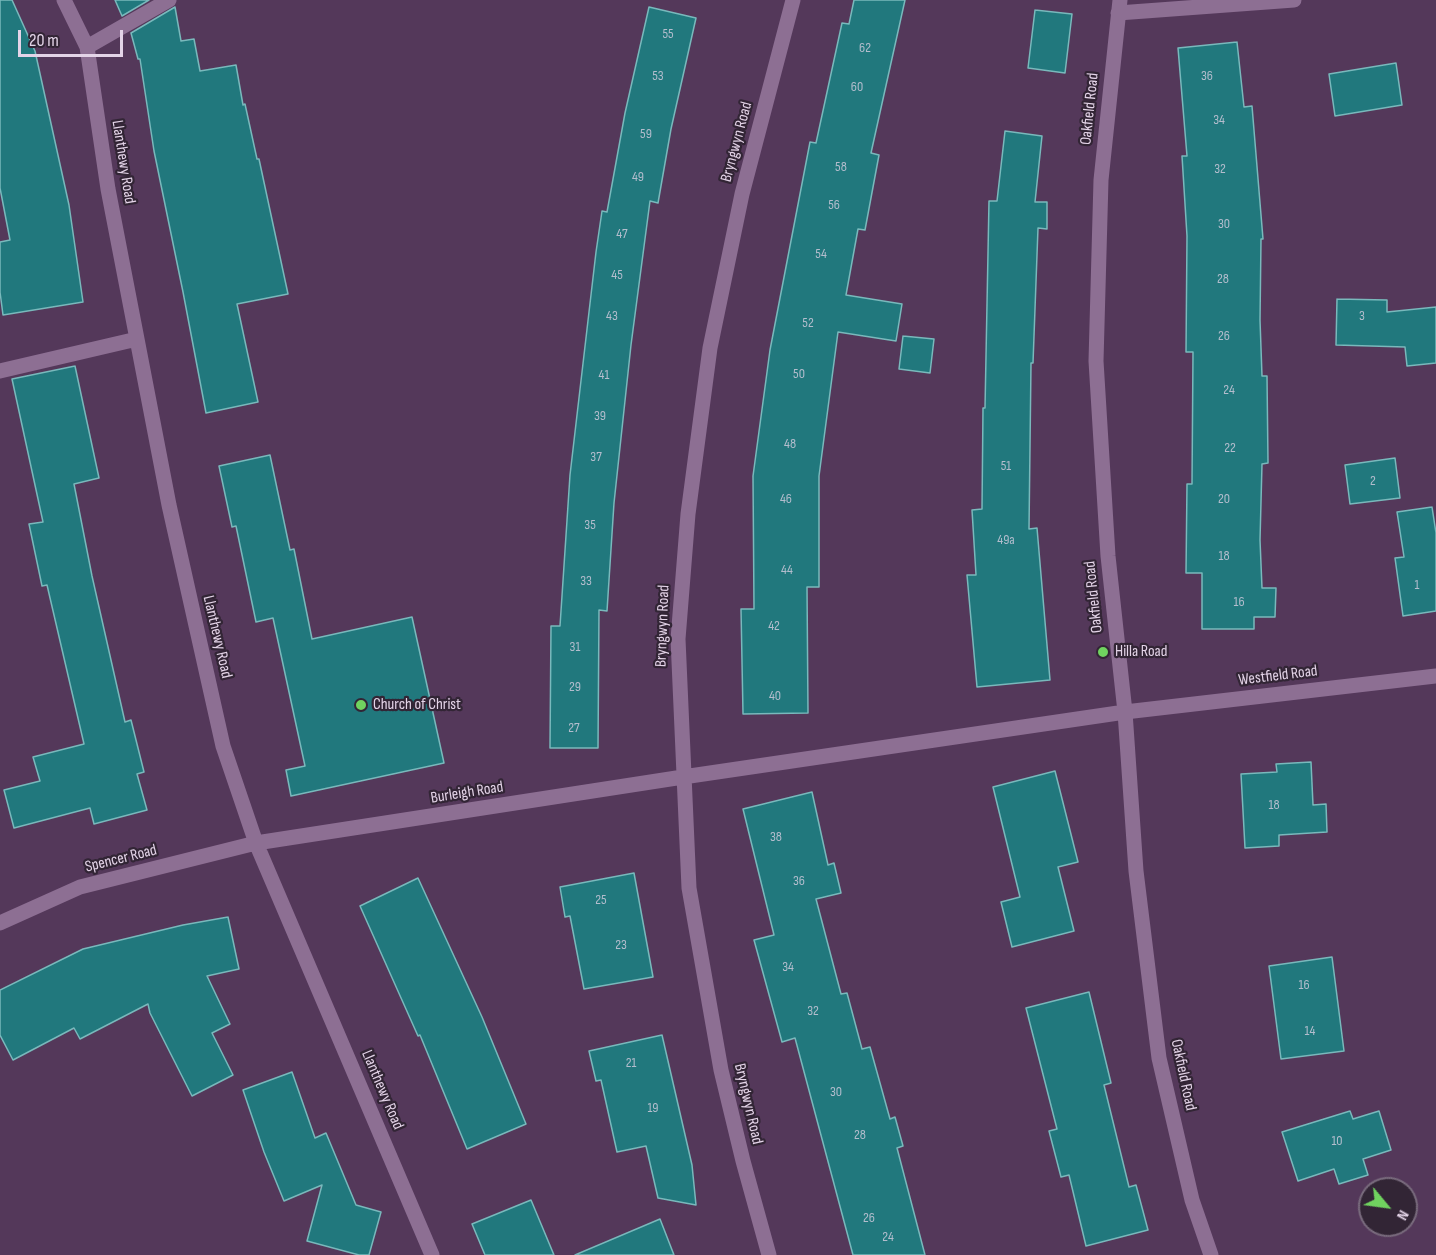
<!DOCTYPE html>
<html>
<head>
<meta charset="utf-8">
<style>
  body { margin:0 }
  #map { position:relative; width:1436px; height:1255px; overflow:hidden; background:#54385a; font-family:"Sofia Sans Condensed",sans-serif }
  canvas { display:block }
  .north { position:absolute; left:1358px; top:1177px; width:60px; height:60px; box-sizing:border-box; background:#322535; border:2px solid #796b7d; border-radius:50%; rotate:119deg; font-size:16px; font-weight:700; line-height:24px; text-align:center; color:#e4d4e8 }
  .north::after { content:''; display:block; margin:auto; width:21px; height:27px; background:#70d35f; clip-path:polygon(50% 0,100% 100%,50% 72%,0 100%) }
  .scale { position:absolute; left:18px; top:30px; width:105px; height:27px; box-sizing:border-box; border:3px solid #e4d4e8; border-top:0; padding-left:8px; font-size:18px; line-height:21px; white-space:nowrap; color:#e4d4e8; -webkit-text-stroke:4px #322535; paint-order:stroke }
</style>
</head>
<body>
<div id="map">
<canvas width="1436" height="1255"></canvas>
<div class="north">N</div>
<div class="scale">20 m</div>
</div>
<script>
const g = document.querySelector('canvas').getContext('2d');
g.lineJoin = 'round';
function fill(path, color) { g.fillStyle = color; g.fill(path, 'evenodd'); }
const toPath = rows => new Path2D(rows.map(r => 'M' + r).join(''));
function stroke(path, color, width, dash) { g.strokeStyle = color; g.lineWidth = width; g.lineCap = dash ? 'butt' : 'round'; g.setLineDash(dash || []); g.stroke(path); }
function label(font, color, halo, rows, align = 'center') {
  g.font = font + ' "Sofia Sans Condensed",sans-serif'; g.lineWidth = 4.5; g.setLineDash([]); g.textBaseline = 'middle'; g.strokeStyle = halo; g.fillStyle = color; for (const [text, x, y, turn = 0] of rows) {
    g.save(); g.translate(x, y); g.rotate((+turn || 0) * Math.PI / 180); g.textAlign = isNaN(turn) ? turn : align; if (halo) g.strokeText(text, 0, 0); g.fillText(text, 0, 0); g.restore();
  }
}
const building = toPath([
  [0,0,12,0,35,51,69,205,83,302,3,315,0,292,0,242,10,240,0,188,0,0],
  [115,0,149,0,122,16,115,0],
  [854,0,905,0,871,153,879,155,865,230,858,229,846,295,902,304,896,341,838,332,819,476,819,587,807,587,808,713,743,714,741,609,754,609,753,476,770,350,810,142,816,143,842,23,849,24,854,0],
  [175,7,181,41,194,39,200,71,236,65,243,105,245,104,257,159,259,159,288,294,237,304,258,402,206,413,183,292,154,151,140,59,138,59,131,33,175,7],
  [649,7,696,18,671,129,658,203,650,201,631,345,614,503,607,611,599,610,598,748,550,748,551,626,560,626,570,475,596,252,602,211,607,212,625,113,649,7],
  [1035,10,1072,14,1065,73,1028,68,1035,10],
  [1237,42,1244,107,1252,106,1263,239,1261,239,1260,320,1262,376,1267,376,1268,463,1262,464,1260,540,1262,588,1276,588,1275,617,1254,617,1254,629,1202,629,1202,573,1186,573,1187,484,1192,484,1193,352,1186,352,1187,236,1182,156,1187,156,1178,48,1237,42],
  [1396,63,1402,105,1335,116,1329,74,1396,63],
  [1005,131,1042,136,1035,202,1047,202,1047,229,1038,228,1033,363,1031,363,1029,529,1037,528,1050,680,977,687,967,575,976,575,972,510,982,509,983,408,985,408,989,201,997,201,1005,131],
  [1337,299,1387,300,1387,312,1436,307,1436,363,1407,366,1405,347,1336,345,1337,299],
  [903,336,934,339,930,373,899,369,903,336],
  [75,366,99,478,74,484,92,576,125,722,131,720,144,772,137,774,147,810,94,824,90,808,14,828,4,790,40,781,33,757,84,744,47,585,42,586,29,524,43,522,12,379,75,366],
  [270,455,290,550,294,549,312,639,412,617,444,763,291,796,286,770,305,766,273,618,256,622,236,526,232,527,219,466,270,455],
  [1395,458,1400,498,1350,504,1345,465,1395,458],
  [1432,507,1436,533,1436,611,1403,616,1395,558,1404,557,1397,512,1432,507],
  [1311,762,1313,805,1326,804,1327,832,1279,835,1279,846,1245,848,1241,774,1277,772,1276,764,1311,762],
  [1055,771,1078,862,1058,867,1074,931,1012,947,1001,902,1020,897,993,787,1055,771],
  [812,792,828,865,834,863,841,893,816,899,841,994,847,993,862,1049,870,1047,890,1119,895,1117,903,1146,897,1148,925,1255,853,1255,795,1038,782,1042,754,940,774,935,743,809,812,792],
  [634,873,653,977,584,989,570,916,565,917,560,887,634,873],
  [418,878,482,1017,526,1124,467,1149,420,1035,418,1036,360,906,418,878],
  [228,917,239,969,207,976,230,1024,212,1033,233,1075,192,1096,150,1013,148,1004,80,1039,74,1028,13,1060,0,1035,0,990,83,949,183,925,228,917],
  [1332,957,1344,1051,1281,1059,1269,966,1332,957],
  [1089,992,1111,1083,1104,1085,1129,1187,1136,1185,1148,1230,1086,1246,1069,1175,1061,1177,1049,1131,1057,1129,1026,1008,1089,992],
  [662,1035,692,1165,696,1205,658,1198,646,1146,617,1152,601,1080,596,1081,589,1051,662,1035],
  [292,1072,315,1138,326,1133,356,1205,381,1212,369,1255,359,1255,307,1241,322,1185,284,1201,264,1152,243,1090,292,1072],
  [1350,1111,1353,1119,1379,1111,1391,1150,1363,1159,1368,1175,1339,1184,1334,1169,1298,1181,1282,1132,1350,1111],
  [531,1200,554,1255,485,1255,472,1224,531,1200],
  [660,1219,674,1255,575,1255,660,1219]
]);
fill(building, '#21787d');
stroke(building, '#79b9bc', 1.5);
stroke(toPath([
  [64,0,87,47,108,189,137,339,169,505,223,746,256,843,432,1255],
  [1120,0,1101,180,1096,361,1108,556,1125,712,1136,871,1159,1058,1192,1200,1211,1255],
  [1118,13,1294,0],
  [87,47,169,0],
  [0,371,137,339],
  [0,923,80,887,256,843,683,777,1125,712,1436,676],
  [769,1255,743,1161,721,1070,689,888,678,639,688,514,710,348,742,194,793,0]
]), '#8d6f93', 15);
for (const [x, y, r, color] of [
  [1103,652,6,"#70d35f"],
  [361,705,6,"#70d35f"]
]) { const dot = new Path2D(); dot.arc(x, y, r, 0, 2 * Math.PI); g.fillStyle = color; g.fill(dot); stroke(dot, '#322535', 2); }
label('14px', '#b3bdcd', null, [
  ["55",668,34],
  ["62",865,48],
  ["53",658,76],
  ["36",1207,76],
  ["60",857,87],
  ["34",1219,120],
  ["59",646,134],
  ["58",841,167],
  ["32",1220,169],
  ["49",638,177],
  ["56",834,205],
  ["30",1224,224],
  ["47",622,234],
  ["54",821,254],
  ["45",617,275],
  ["28",1223,279],
  ["43",612,316],
  ["3",1362,316],
  ["52",808,323],
  ["26",1224,336],
  ["50",799,374],
  ["41",604,375],
  ["24",1229,390],
  ["39",600,416],
  ["48",790,444],
  ["22",1230,448],
  ["37",596,457],
  ["51",1006,466],
  ["2",1373,481],
  ["46",786,499],
  ["20",1224,499],
  ["35",590,525],
  ["49a",1006,540],
  ["18",1224,556],
  ["44",787,570],
  ["33",586,581],
  ["1",1417,585],
  ["16",1239,602],
  ["42",774,626],
  ["31",575,647],
  ["29",575,687],
  ["40",775,696],
  ["27",574,728],
  ["18",1274,805],
  ["38",776,837],
  ["36",799,881],
  ["25",601,900],
  ["23",621,945],
  ["34",788,967],
  ["16",1304,985],
  ["32",813,1011],
  ["14",1310,1031],
  ["21",631,1063],
  ["30",836,1092],
  ["19",653,1108],
  ["28",860,1135],
  ["10",1337,1141],
  ["26",869,1218],
  ["24",888,1237]
]);
label('16px', '#e4d4e8', '#322535', [
  ["Oakfield Road",1090,109,-84],
  ["Bryngwyn Road",737,142,-75],
  ["Llanthewy Road",123,162,81],
  ["Oakfield Road",1094,597,-96],
  ["Bryngwyn Road",663,626,-88],
  ["Llanthewy Road",217,637,77],
  ["Westfield Road",1278,676,-7],
  ["Burleigh Road",467,793,-9],
  ["Spencer Road",121,859,-14],
  ["Oakfield Road",1183,1075,78],
  ["Llanthewy Road",382,1090,67],
  ["Bryngwyn Road",748,1104,77]
]);
label('16px', '#e4d4e8', '#322535', [
  ["Hilla Road",1115,652],
  ["Church of Christ",373,705]
], 'left');
</script>
</body>
</html>
